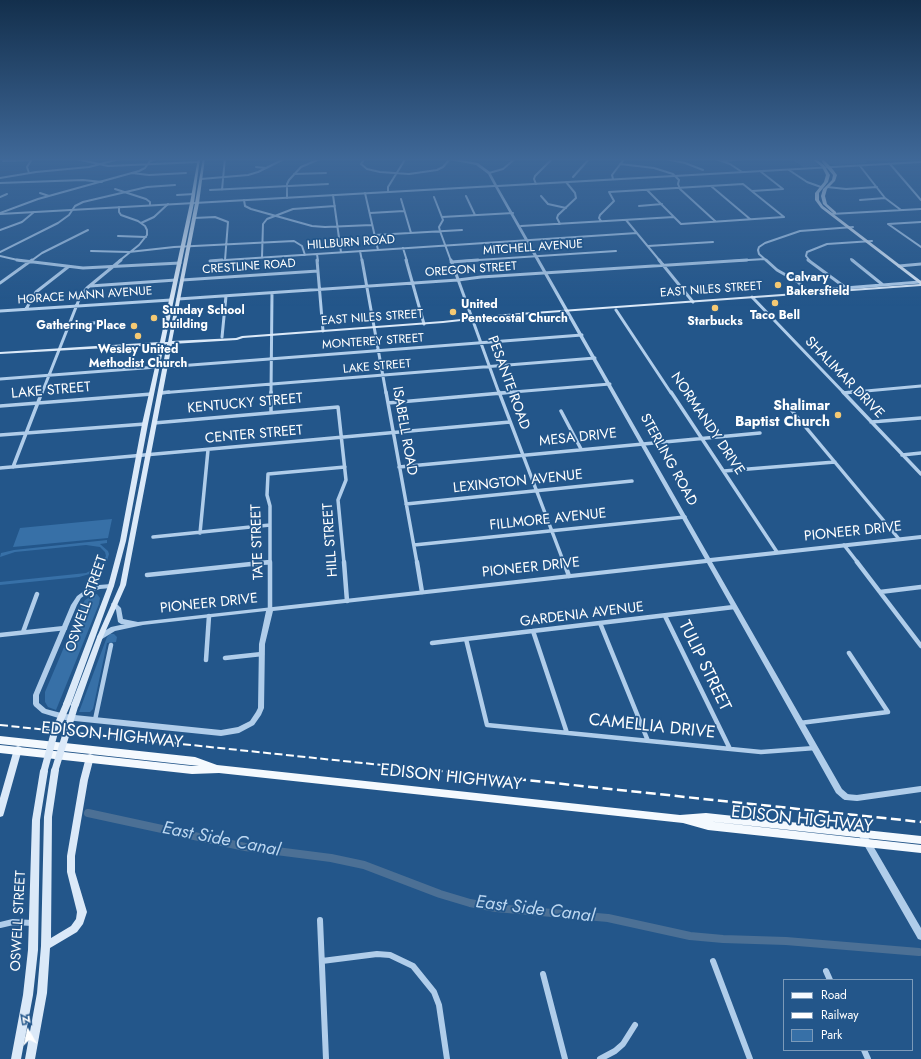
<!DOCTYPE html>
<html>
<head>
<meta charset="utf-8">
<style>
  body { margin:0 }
  #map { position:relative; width:921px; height:1059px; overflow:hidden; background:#23568a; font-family:Jost,sans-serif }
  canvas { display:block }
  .legend { position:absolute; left:783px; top:979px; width:130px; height:72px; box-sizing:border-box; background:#23568a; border:1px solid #7b9ab9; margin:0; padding:5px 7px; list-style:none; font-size:12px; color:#fff }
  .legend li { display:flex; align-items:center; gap:8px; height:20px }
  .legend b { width:20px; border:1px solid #7b9ab9 }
  .north { position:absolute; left:8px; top:1011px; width:40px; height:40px; -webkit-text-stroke:3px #23568a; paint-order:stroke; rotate:351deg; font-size:11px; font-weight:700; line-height:16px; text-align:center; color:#fff }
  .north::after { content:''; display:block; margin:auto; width:14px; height:18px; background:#fff; clip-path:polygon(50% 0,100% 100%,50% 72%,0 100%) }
</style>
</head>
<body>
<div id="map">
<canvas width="921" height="1059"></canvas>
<ul class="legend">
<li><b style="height:5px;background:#f4f9fe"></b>Road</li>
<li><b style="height:5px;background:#fff"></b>Railway</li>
<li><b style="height:11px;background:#3770a7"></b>Park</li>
</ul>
<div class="north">N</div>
</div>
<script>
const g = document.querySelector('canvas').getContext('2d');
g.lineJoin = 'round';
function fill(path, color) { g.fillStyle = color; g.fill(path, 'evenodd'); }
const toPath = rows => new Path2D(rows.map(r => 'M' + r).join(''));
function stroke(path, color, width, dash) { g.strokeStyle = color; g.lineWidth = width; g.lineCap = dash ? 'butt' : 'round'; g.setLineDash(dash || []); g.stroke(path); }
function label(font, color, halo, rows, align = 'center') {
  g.font = font + ' Jost,sans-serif'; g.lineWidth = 3.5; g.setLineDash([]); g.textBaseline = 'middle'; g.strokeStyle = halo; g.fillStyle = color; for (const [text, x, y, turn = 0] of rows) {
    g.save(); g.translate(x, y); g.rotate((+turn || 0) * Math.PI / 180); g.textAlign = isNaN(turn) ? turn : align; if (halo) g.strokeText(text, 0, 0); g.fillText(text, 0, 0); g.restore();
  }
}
fill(toPath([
  [790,158,811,158,819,166,803,167],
  [820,158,859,158,868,163,836,165,829,164],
  [112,519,108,538,13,547,20,528],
  [107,540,107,543,100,544,108,551,109,554,107,561,104,566,93,573,79,577,0,585,0,582,86,573,100,566,106,556,105,552,100,547,86,545,15,552,0,557,1,553,14,550],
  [97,594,100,598,99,604,56,710,48,707,45,702,45,692,81,607,85,600,93,595],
  [110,634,114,634,117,637,116,642,107,643,93,709,90,712,79,712,107,637]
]), '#3770a7');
stroke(toPath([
  [88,813,245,847,331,858,364,865,440,894,470,903,496,908,608,918,690,936,723,939,786,941,919,952]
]), '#4c7095', 8);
stroke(toPath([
  [72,158,108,166,199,162],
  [365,158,361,164,367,169,380,172,409,174,437,170,443,167,450,159],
  [496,158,513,160],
  [661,158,685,163,703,170],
  [713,158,730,164,742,172],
  [3,161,31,160],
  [723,161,744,159],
  [620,164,654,168,673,174,679,180,678,184,680,189,715,221],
  [890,164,921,200],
  [860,166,885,198,901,210],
  [256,167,266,168],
  [789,170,807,182,821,187],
  [760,171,783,189],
  [29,173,27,167,32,159],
  [132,173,149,175,186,173],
  [489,173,503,169,516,158],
  [294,174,326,173],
  [573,177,590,158],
  [0,178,36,172,89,167,123,158],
  [201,179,248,175,258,172,286,158],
  [613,179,612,175,625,158],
  [0,183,83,180,102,182],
  [536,184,534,179,535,176,553,158],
  [711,186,750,219],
  [827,187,846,189,877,187],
  [115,189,146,199,150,202,150,205],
  [210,190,328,184],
  [222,190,225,158],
  [647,190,681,224,784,217],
  [752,191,783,189],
  [388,192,388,187,406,158],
  [609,192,743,184,784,217],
  [40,193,49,196],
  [365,193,378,250],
  [177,195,194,194],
  [333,195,341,252],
  [466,196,475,215],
  [541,196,548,204,566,208],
  [0,197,7,194],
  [434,197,443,220,439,227,440,231,451,261],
  [287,198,287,184,289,180,301,167,322,158],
  [401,199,411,233],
  [244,200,245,206,251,209,312,226,325,227,372,225],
  [860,200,885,198],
  [639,206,662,204],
  [119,207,119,212,121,215,138,221,145,226,147,230,147,235,139,245,119,261],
  [0,213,38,199,139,171,145,168,150,161,160,158],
  [370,213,404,211],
  [831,214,921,209],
  [442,217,513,213],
  [194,218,215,217,228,222,225,260],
  [626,220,660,261],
  [601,221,599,218,600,215,614,201,609,192],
  [141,223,154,217,168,204],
  [560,224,557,218,558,215,576,198,575,193,566,182],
  [888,224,921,247],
  [888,224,921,222],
  [521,226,674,217],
  [0,230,22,222,34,212],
  [375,235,462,230],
  [118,236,146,237],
  [648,246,713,242],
  [403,248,407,261],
  [91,251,129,252,174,247,294,241,302,246,305,255],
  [360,251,362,261],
  [0,252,58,223,69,215,75,206,83,202,147,187,175,185],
  [317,254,318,261],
  [0,256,22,261],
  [262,257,263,224,267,219,293,209,335,206],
  [851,259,854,261],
  [31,261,42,253,88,230],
  [210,261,637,233],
  [463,261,616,251],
  [732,261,765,259],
  [767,261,759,254,758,250,759,247,765,243,800,231,853,227],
  [810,261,806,256,807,252,827,244,872,241]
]), '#b0cdea', 2);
stroke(toPath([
  [17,260,83,268,180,263],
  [317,260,323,331],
  [362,260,386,393],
  [406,260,424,324],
  [451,260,499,393],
  [659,260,693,302],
  [766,260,777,270,798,282,809,293],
  [808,260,846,288],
  [852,260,883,285],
  [210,261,222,260],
  [451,262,478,260],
  [899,266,921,264],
  [182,280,318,271],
  [0,283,32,260],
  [90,286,176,280],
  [807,291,920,282],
  [752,297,844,393],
  [178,299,458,280,481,277,747,260],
  [26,309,36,292,68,267],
  [616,310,671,393],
  [0,311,171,300],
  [69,325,105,322],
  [222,337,226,296],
  [165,367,582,335],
  [0,379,157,367],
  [42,393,80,297,87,288,121,260],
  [160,393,595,358],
  [271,393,272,293],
  [501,393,610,384],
  [844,393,921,386]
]), '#b0cdea', 3);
stroke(toPath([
  [386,392,417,563],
  [499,392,564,563],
  [671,392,777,552],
  [843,392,921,474],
  [160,393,169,392],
  [844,393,852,392],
  [783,400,899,539],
  [388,403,513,392],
  [0,406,152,394],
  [561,411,581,449],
  [271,413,271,392],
  [871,422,921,418],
  [154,423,338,407,346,480,338,500,344,563],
  [0,435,145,424],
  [902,455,921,453],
  [13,467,42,392],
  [399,467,760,433],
  [0,468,510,422],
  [724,471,835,462],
  [406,504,632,481],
  [200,533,208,450],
  [153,537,270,525],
  [414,545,685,517],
  [844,545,858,563],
  [262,563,270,562],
  [270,563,270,506,267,495,268,474,345,467]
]), '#b0cdea', 3.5);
stroke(toPath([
  [270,562,270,609],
  [344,562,347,601],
  [417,562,422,592],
  [564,562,569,576],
  [857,562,921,646],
  [147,575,270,562],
  [880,592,921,587],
  [665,616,730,749],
  [600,623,648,741],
  [533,631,567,733],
  [23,632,37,594],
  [0,635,65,628],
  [466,639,487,725,761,752,815,748],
  [432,643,734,607],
  [225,658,262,654],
  [206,660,209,616],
  [95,720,111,645],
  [800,723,888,712,849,653]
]), '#b0cdea', 4.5);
stroke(toPath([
  [846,797,857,798,921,789],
  [320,920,326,1059],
  [0,925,13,922,33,923],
  [322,961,377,954,390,955,413,966,434,992,439,1005,447,1059],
  [713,961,750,1059],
  [826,971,830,980],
  [543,974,565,1059],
  [864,1050,868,1059],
  [600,1059,615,1051,623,1044,635,1025]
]), '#b0cdea', 6);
fill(toPath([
  [449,158,478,163,490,172,497,185,921,161,921,163,498,187,710,558,921,535,921,539,712,562,842,789,849,795,850,797,849,799,846,800,843,799,836,793,707,563,273,611,265,644,264,708,261,715,254,725,239,733,221,736,65,720,42,713,34,706,33,704,33,695,71,605,77,596,84,591,99,585,111,584,114,586,111,588,100,589,88,593,81,598,77,605,39,695,39,703,46,709,65,714,221,730,238,727,250,721,256,712,258,708,259,644,266,611,143,625,115,631,102,639,98,639,97,637,98,635,111,627,125,624,121,624,118,622,116,610,111,604,112,603,116,603,121,608,123,619,138,622,705,559,495,187,0,215,0,213,494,185,488,174,476,165,450,160,449,158],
  [862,831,865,832,921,928,921,940,918,939,859,836,858,834,859,832,862,831]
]), '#b0cdea');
fill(toPath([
  [198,158,200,158,194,203,165,342,168,342,195,203,203,158,205,158,199,203,172,341,236,338,242,336,443,321,506,314,920,284,821,208,815,200,815,193,824,182,826,175,822,167,811,158,814,158,824,165,830,175,828,182,819,193,819,200,823,206,921,281,921,286,506,316,443,323,243,338,237,340,172,344,126,585,103,637,79,705,78,707,75,708,72,707,71,705,97,637,120,585,167,344,164,345,148,424,126,541,114,586,71,704,70,706,67,707,64,706,63,704,108,586,120,541,142,424,160,345,0,354,0,352,160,342,190,203,198,158],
  [822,160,824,160,831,167,837,175,835,181,827,189,825,196,827,204,836,212,836,214,834,214,823,204,821,196,823,189,832,180,833,175,822,162,822,160],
  [18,746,21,747,22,749,4,813,3,816,0,817,0,798,14,749,15,747,18,746],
  [90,754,93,755,94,757,88,780,75,856,75,872,87,912,83,924,77,932,50,948,47,993,35,1059,25,1059,37,993,41,946,44,817,51,770,52,768,55,767,58,768,59,770,52,817,51,938,71,926,76,919,77,912,67,872,67,856,80,780,86,757,87,755,90,754],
  [44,768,47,769,48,771,40,820,38,950,33,995,21,1059,11,1059,23,995,28,950,32,820,40,771,41,769,44,768]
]), '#dbe9f8');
fill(toPath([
  [0,736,195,757,217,765,680,815,706,813,921,836,921,844,706,821,921,845,921,853,708,830,683,823,219,773,192,774,0,753,0,745,192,766,199,766,0,744,0,736]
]), '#f4f9fe');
stroke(toPath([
  [0,725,525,780]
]), '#fff', 2, [8, 3.5]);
stroke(toPath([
  [516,779,921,822]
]), '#fff', 2.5, [10, 4.5]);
stroke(toPath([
  [55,770,75,705],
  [44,771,54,734,67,704]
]), '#dbe9f8', 7);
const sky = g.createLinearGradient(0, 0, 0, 306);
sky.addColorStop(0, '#132f4c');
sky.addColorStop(0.52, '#3f6898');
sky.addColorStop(1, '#3f689800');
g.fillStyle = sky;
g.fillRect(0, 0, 921, 306);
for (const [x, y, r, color] of [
  [778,285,4,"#f5c973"],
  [775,303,4,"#f5c973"],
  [715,308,4,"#f5c973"],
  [453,312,4,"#f5c973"],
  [154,318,4,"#f5c973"],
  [134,326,4,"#f5c973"],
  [138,336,4,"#f5c973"],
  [838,415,4,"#f5c973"]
]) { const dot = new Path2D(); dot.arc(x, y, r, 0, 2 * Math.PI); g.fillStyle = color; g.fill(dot); stroke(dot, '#23568a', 1.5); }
label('12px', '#fff', '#23568a', [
  ["HILLBURN ROAD",351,243,-4],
  ["MITCHELL AVENUE",533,248,-4],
  ["CRESTLINE ROAD",249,267,-4],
  ["OREGON STREET",471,270,-4],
  ["EAST NILES STREET",711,290,-4],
  ["HORACE MANN AVENUE",85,296,-4],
  ["EAST NILES STREET",372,318,-4],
  ["MONTEREY STREET",373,342,-4],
  ["LAKE STREET",377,367,-5]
]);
label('bold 12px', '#fff', '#23568a', [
  ["Calvary",786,278],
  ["Bakersfield",786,292],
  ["United",461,305],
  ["Pentecostal Church",461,319],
  ["Sunday School",162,311],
  ["building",162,325],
  ["Taco Bell",775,316,"center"],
  ["Starbucks",715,322,"center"],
  ["Gathering Place",126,326,"right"],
  ["Wesley United",138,350,"center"],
  ["Methodist Church",138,364,"center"]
], 'left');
label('14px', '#fff', '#23568a', [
  ["SHALIMAR DRIVE",844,378,46],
  ["PESANTE ROAD",508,383,70],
  ["LAKE STREET",51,391,-5],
  ["KENTUCKY STREET",245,404,-5],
  ["NORMANDY DRIVE",707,424,56],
  ["ISABELL ROAD",404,431,80],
  ["CENTER STREET",254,435,-5],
  ["MESA DRIVE",578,438,-6],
  ["STERLING ROAD",668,460,61],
  ["LEXINGTON AVENUE",518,482,-6],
  ["FILLMORE AVENUE",548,520,-6],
  ["PIONEER DRIVE",853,532,-6],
  ["HILL STREET",331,540,-94],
  ["TATE STREET",258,542,-92],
  ["PIONEER DRIVE",531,568,-6],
  ["OSWELL STREET",87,604,-71],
  ["PIONEER DRIVE",209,604,-6],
  ["GARDENIA AVENUE",582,615,-7],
  ["OSWELL STREET",19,921,-87]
]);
label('bold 14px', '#fff', '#23568a', [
  ["Shalimar",830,407],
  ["Baptist Church",830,423]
], 'right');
label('17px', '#fff', '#23568a', [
  ["TULIP STREET",704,666,64],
  ["CAMELLIA DRIVE",652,727,6],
  ["EDISON HIGHWAY",112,736,6],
  ["EDISON HIGHWAY",451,778,6],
  ["EDISON HIGHWAY",802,820,6]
]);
label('italic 18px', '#bcd7f1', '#23568a', [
  ["East Side Canal",221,840,11],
  ["East Side Canal",535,910,7]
]);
</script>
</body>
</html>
